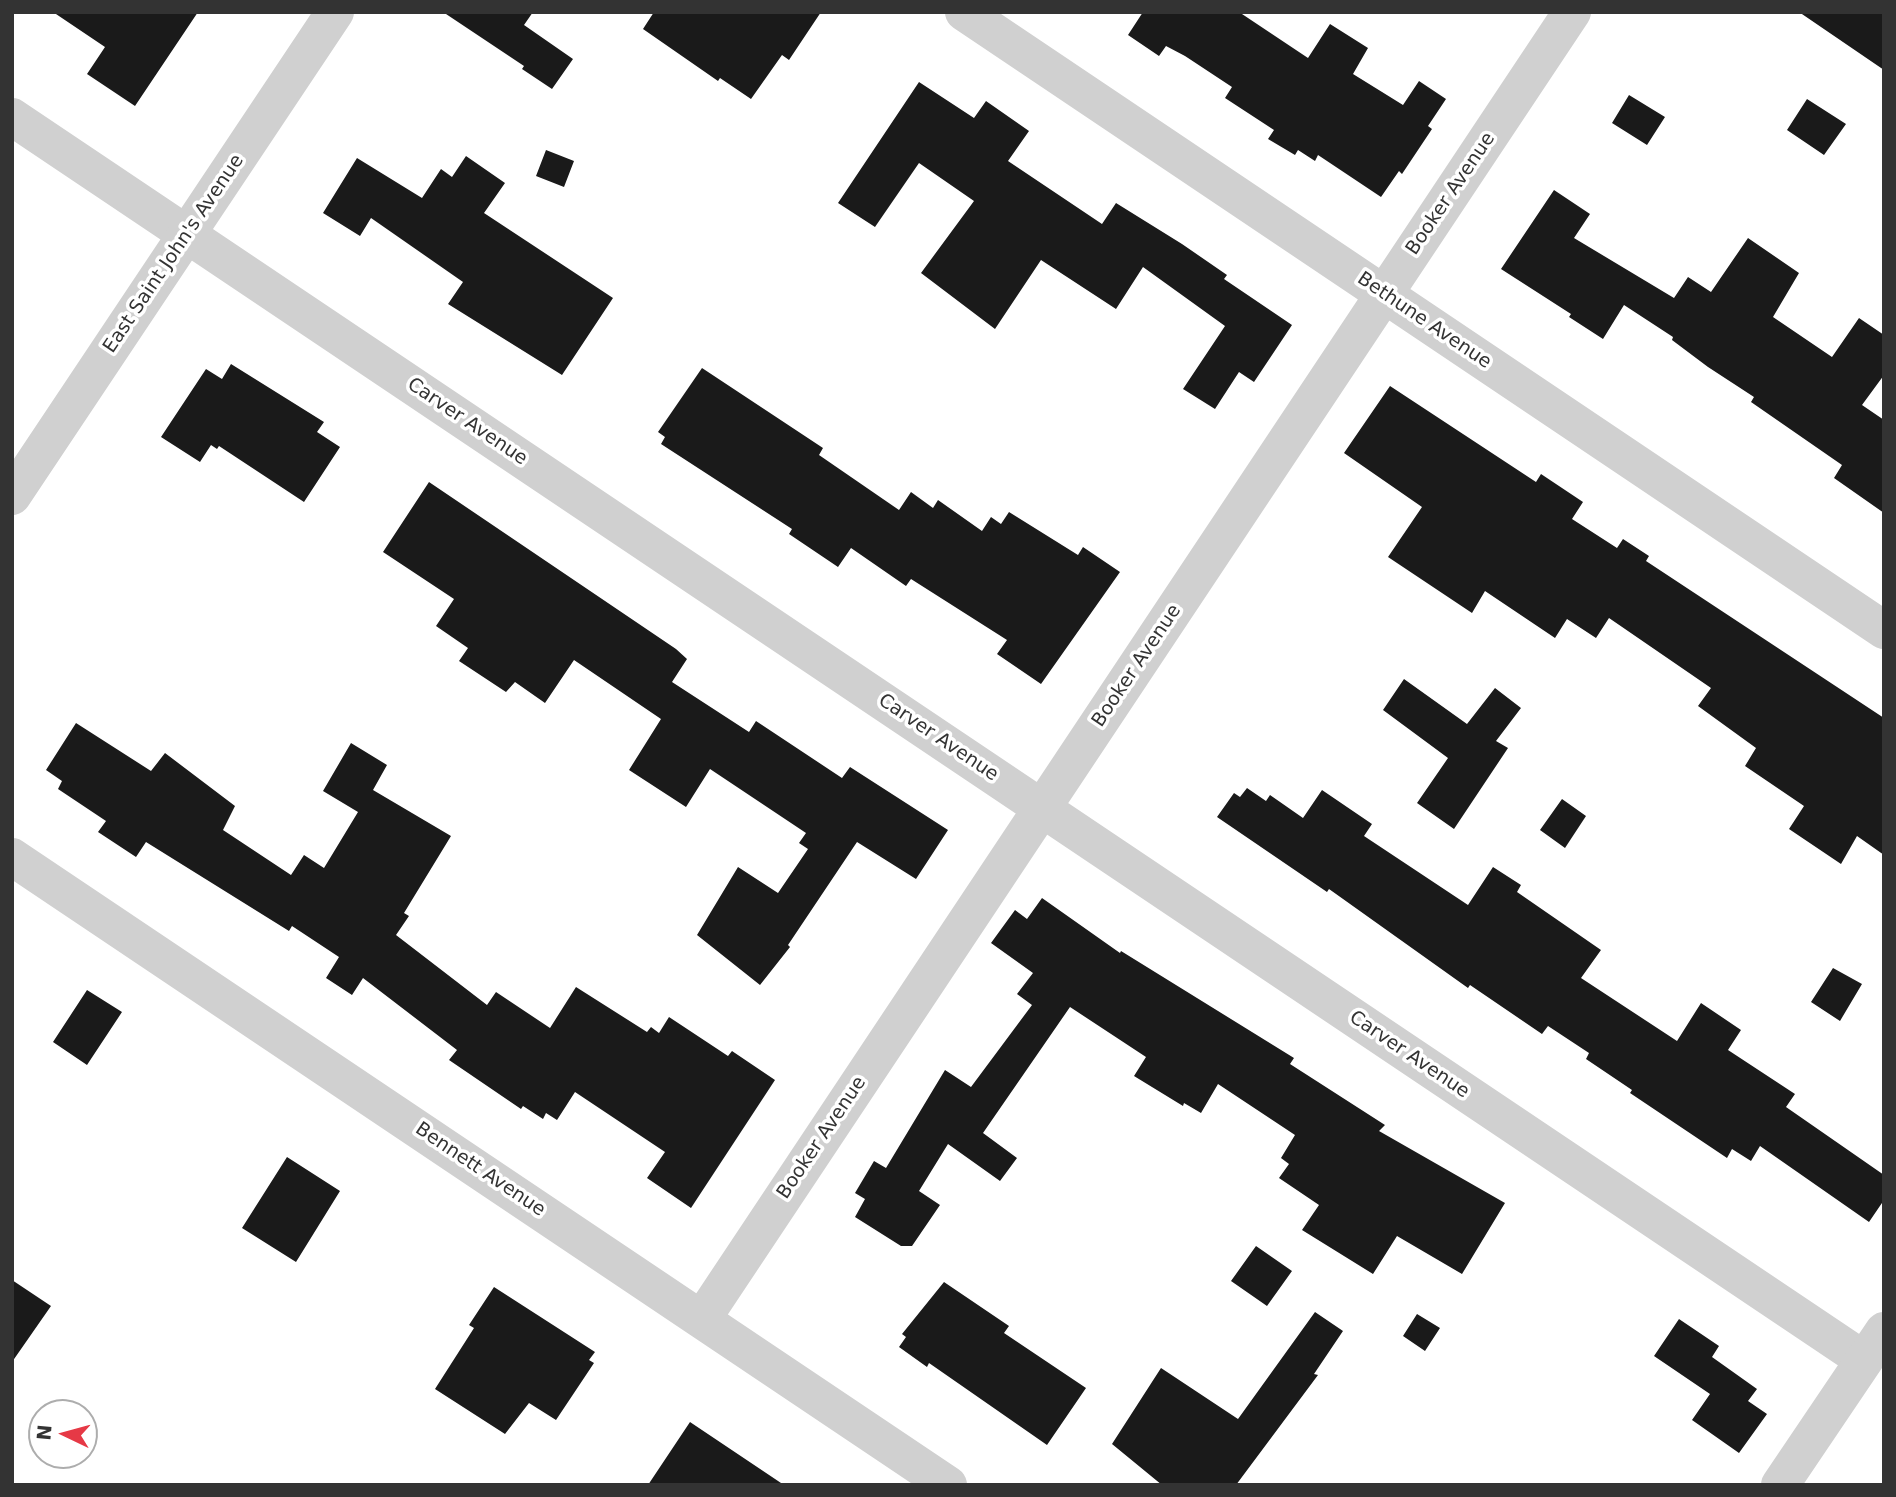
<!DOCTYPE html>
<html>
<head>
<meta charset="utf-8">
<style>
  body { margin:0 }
  #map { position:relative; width:1896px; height:1497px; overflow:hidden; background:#fff; font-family:"DejaVu Sans",sans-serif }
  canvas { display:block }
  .frame { position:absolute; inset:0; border:14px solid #333; pointer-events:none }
  .north { position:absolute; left:28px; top:1399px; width:70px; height:70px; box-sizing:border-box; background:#fff; border:2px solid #adadad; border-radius:50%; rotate:275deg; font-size:19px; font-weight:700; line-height:28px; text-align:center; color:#333 }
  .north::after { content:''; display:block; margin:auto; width:24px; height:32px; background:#e63946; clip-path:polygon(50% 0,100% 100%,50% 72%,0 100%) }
</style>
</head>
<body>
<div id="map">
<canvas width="1896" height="1497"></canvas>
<div class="frame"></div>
<div class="north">N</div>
</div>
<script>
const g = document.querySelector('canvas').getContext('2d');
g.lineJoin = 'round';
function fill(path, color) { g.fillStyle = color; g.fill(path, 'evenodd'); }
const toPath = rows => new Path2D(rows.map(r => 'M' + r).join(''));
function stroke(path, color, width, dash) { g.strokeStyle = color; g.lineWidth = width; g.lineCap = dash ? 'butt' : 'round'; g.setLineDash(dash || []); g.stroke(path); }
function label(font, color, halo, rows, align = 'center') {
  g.font = font + ' "DejaVu Sans",sans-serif'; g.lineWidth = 7; g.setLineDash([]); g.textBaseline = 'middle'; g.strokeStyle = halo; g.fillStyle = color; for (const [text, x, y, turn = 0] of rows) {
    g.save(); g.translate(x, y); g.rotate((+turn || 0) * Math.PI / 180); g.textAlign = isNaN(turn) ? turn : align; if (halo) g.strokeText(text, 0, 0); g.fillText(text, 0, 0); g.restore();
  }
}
fill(toPath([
  [53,12,198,12,135,106,87,74,105,47],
  [443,12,533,12,524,25,573,59,552,89,522,69,524,66],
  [654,12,821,12,789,60,782,55,751,99,720,78,718,81,643,29],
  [1143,12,1239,12,1308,58,1330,24,1368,48,1353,74,1403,105,1419,81,1446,99,1428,126,1432,129,1402,174,1399,171,1381,197,1318,155,1315,161,1298,150,1295,155,1268,139,1274,130,1225,98,1232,87,1185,56,1166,46,1159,56,1128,35],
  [1799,12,1884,12,1884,70],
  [919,82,974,118,986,101,1029,131,1008,161,1102,224,1116,203,1182,244,1227,275,1224,279,1292,325,1254,382,1239,372,1215,409,1183,389,1225,326,1143,267,1116,309,1041,260,995,329,921,273,974,201,919,163,875,227,838,203],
  [1629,95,1665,117,1647,145,1612,123],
  [1807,99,1846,124,1824,155,1787,130],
  [546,150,574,161,564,187,536,176],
  [466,156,505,183,484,213,613,298,562,375,448,304,463,282,371,218,360,236,323,213,357,158,422,198,441,169,452,177],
  [1554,190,1590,214,1574,238,1674,298,1688,277,1711,292,1748,238,1799,273,1773,317,1832,357,1859,318,1884,335,1884,375,1862,405,1884,420,1884,513,1834,478,1842,465,1751,402,1754,397,1708,367,1672,340,1673,337,1624,305,1603,339,1569,317,1571,314,1501,269],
  [231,364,324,422,317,432,340,447,304,502,219,446,217,449,211,445,200,462,161,437,206,369,222,379],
  [702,368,823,448,819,455,899,510,911,492,933,508,938,500,982,531,991,517,1001,524,1009,512,1078,555,1083,547,1120,572,1041,684,997,654,1007,640,911,579,906,586,851,548,838,567,789,534,792,529,661,444,665,437,658,432],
  [1390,386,1536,482,1541,474,1583,502,1572,519,1617,548,1623,539,1649,556,1646,561,1884,718,1884,855,1857,836,1841,864,1789,829,1804,806,1745,766,1756,748,1698,706,1711,688,1609,618,1596,638,1567,619,1555,638,1485,591,1472,613,1388,557,1422,507,1344,453],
  [429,482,676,649,687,659,672,682,749,732,756,721,842,778,850,767,948,830,916,879,857,842,788,945,790,947,760,985,697,935,738,867,778,893,808,849,799,843,806,833,710,769,686,807,629,770,661,719,574,660,545,703,515,682,506,692,459,661,468,648,436,626,454,599,383,552],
  [1404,679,1467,724,1495,688,1521,708,1496,741,1508,748,1454,829,1417,803,1448,758,1383,710],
  [76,723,151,771,165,753,235,806,223,830,291,875,304,855,324,868,358,812,323,791,351,743,387,765,373,790,451,836,404,913,409,916,396,935,487,1005,496,992,550,1028,576,987,647,1032,651,1027,659,1033,669,1017,728,1056,732,1051,775,1080,691,1208,647,1178,665,1152,575,1092,557,1120,546,1113,543,1119,523,1106,521,1109,449,1060,457,1050,363,978,352,995,326,978,339,957,292,926,289,931,146,842,136,857,98,832,106,821,58,789,62,781,46,770],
  [1247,788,1266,801,1270,795,1303,818,1322,790,1372,824,1364,836,1468,905,1493,867,1521,885,1517,892,1601,950,1581,978,1677,1041,1701,1003,1741,1030,1728,1050,1795,1094,1786,1107,1884,1175,1884,1200,1869,1222,1760,1146,1751,1161,1732,1149,1727,1158,1630,1093,1632,1090,1586,1059,1589,1053,1548,1026,1542,1034,1470,985,1468,988,1329,889,1327,892,1217,817,1234,793,1240,797],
  [1562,799,1586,816,1565,848,1540,830],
  [1042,898,1120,953,1121,951,1294,1058,1290,1064,1385,1125,1379,1131,1505,1203,1462,1274,1397,1236,1373,1274,1302,1230,1319,1205,1279,1178,1289,1164,1281,1158,1295,1135,1218,1084,1201,1113,1184,1103,1183,1106,1134,1076,1146,1057,1070,1007,983,1133,1017,1158,1000,1181,948,1144,919,1191,940,1205,912,1246,901,1246,855,1217,865,1199,855,1193,874,1161,886,1168,945,1070,971,1087,1032,1005,1017,994,1033,973,991,943,1015,910,1027,919],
  [1833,968,1862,984,1840,1021,1811,1002],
  [87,990,122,1012,87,1065,53,1042],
  [287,1157,340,1191,296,1262,242,1228],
  [1256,1246,1292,1271,1267,1306,1231,1281],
  [12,1280,51,1306,12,1362],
  [944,1282,1009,1326,1004,1333,1086,1388,1047,1445,929,1363,927,1367,899,1347,906,1337,902,1334],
  [494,1287,595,1352,589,1360,594,1363,556,1420,529,1403,505,1434,435,1389,474,1328,469,1325],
  [1315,1312,1343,1331,1314,1374,1318,1375,1236,1485,1162,1485,1112,1444,1161,1368,1238,1419],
  [1417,1314,1440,1328,1425,1351,1403,1336],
  [1679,1319,1719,1346,1712,1357,1757,1389,1748,1401,1767,1414,1739,1453,1692,1420,1710,1394,1654,1356],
  [690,1422,784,1485,648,1485]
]), '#1a1a1a');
stroke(toPath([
  [964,12,1884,630],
  [12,117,1864,1360],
  [12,857,948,1485],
  [702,1319,1572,12]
]), '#d0d0d0', 38);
stroke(toPath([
  [12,496,335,12],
  [1780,1485,1884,1331]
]), '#d0d0d0', 38);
label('19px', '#333', '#fff', [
  ["Booker Avenue",1451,194,-56],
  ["East Saint John's Avenue",174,254,-56],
  ["Bethune Avenue",1424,321,34],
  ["Carver Avenue",467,422,34],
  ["Booker Avenue",1137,666,-56],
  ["Carver Avenue",938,738,34],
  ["Carver Avenue",1409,1055,34],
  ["Booker Avenue",822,1138,-56],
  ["Bennett Avenue",480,1170,34]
]);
</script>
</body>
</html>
